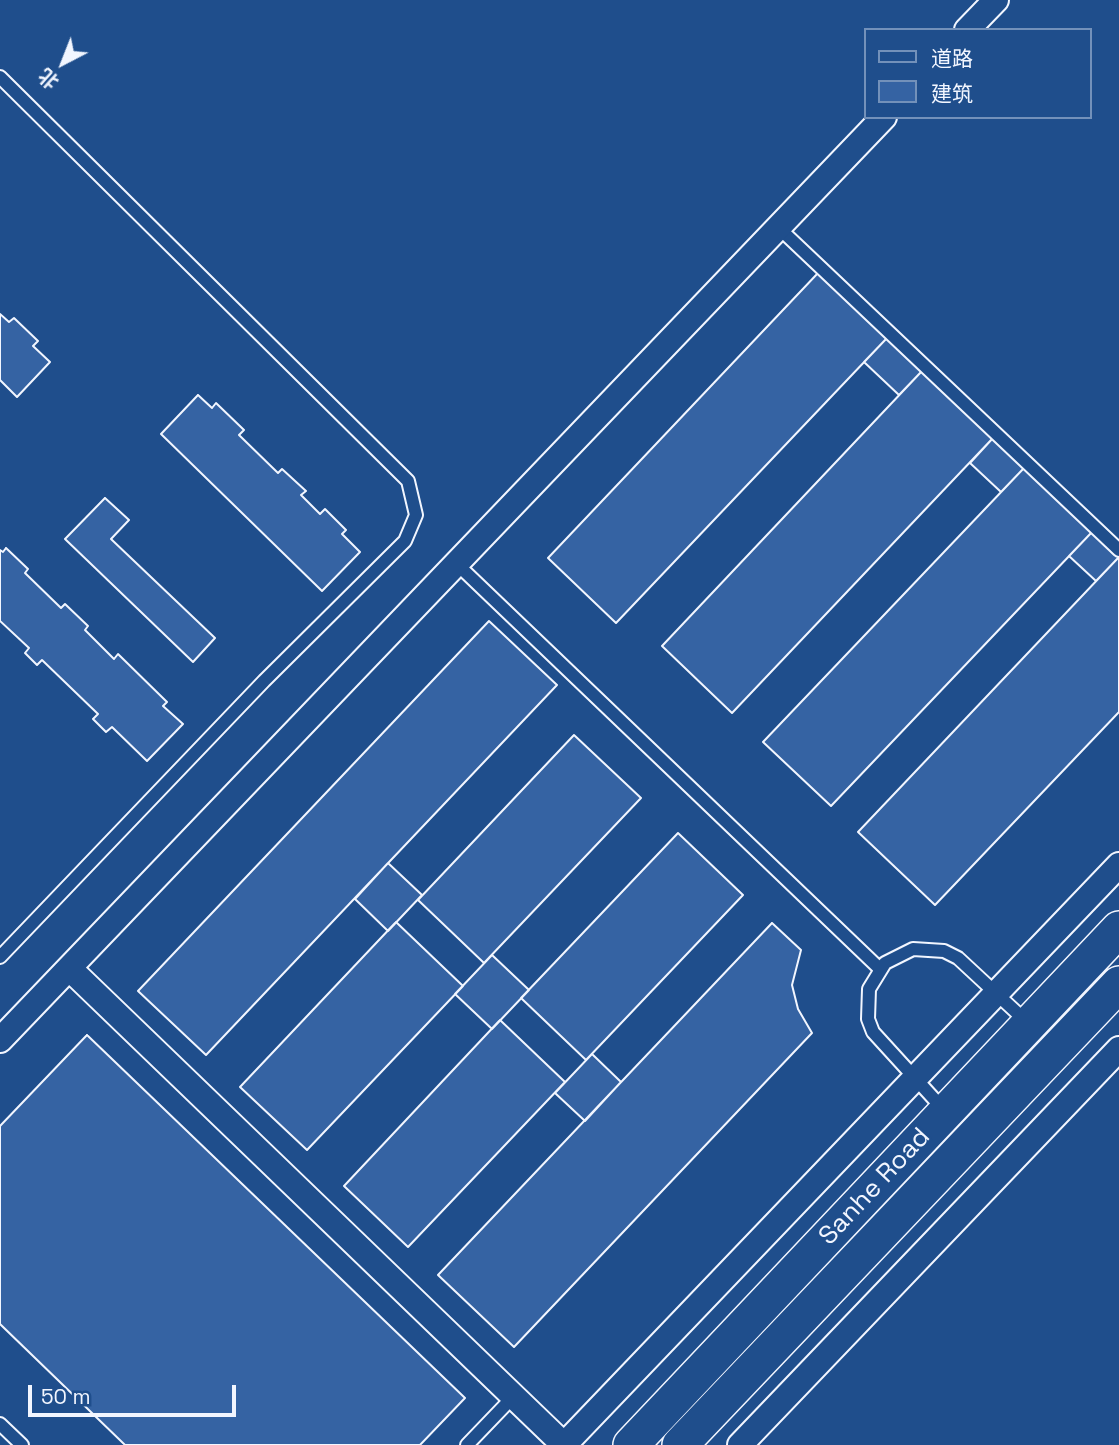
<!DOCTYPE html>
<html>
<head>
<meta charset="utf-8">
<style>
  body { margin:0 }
  #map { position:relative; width:1119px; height:1445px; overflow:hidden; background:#1f4e8c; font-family:"Space Grotesk","Noto Sans SC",sans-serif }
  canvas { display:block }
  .legend { position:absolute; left:864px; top:28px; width:228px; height:91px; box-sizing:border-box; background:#1f4e8c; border:2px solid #7391ba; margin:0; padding:9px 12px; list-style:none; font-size:21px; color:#f2f6ff }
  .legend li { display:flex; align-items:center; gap:14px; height:35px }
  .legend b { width:35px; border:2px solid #7391ba }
  .north { position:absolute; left:28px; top:28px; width:70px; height:70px; -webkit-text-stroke:5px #1f4e8c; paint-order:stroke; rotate:222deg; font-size:19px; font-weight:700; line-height:28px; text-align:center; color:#f2f6ff }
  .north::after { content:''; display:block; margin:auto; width:24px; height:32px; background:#f2f6ff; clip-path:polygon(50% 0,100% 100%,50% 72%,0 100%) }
  .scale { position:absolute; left:28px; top:1385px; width:208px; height:32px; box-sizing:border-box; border:4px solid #f2f6ff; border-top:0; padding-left:9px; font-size:21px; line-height:24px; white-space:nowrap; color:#f2f6ff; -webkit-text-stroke:5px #1f4e8c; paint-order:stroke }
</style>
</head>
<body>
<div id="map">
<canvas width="1119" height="1445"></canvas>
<ul class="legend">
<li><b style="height:9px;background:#1f4e8c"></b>道路</li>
<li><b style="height:19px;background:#3563a3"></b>建筑</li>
</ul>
<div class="north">北</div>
<div class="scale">50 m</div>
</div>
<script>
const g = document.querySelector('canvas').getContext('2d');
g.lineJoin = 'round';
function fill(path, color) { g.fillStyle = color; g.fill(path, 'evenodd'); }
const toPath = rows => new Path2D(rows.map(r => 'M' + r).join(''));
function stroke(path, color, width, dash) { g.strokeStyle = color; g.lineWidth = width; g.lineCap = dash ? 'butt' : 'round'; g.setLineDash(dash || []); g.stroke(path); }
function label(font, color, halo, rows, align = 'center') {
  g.font = font + ' "Space Grotesk",sans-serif'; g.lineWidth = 5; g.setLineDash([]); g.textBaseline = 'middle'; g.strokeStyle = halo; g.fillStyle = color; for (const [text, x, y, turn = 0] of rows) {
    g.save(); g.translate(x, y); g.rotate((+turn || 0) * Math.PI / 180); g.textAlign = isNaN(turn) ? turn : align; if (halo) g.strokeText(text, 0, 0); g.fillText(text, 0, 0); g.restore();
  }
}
const building = toPath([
  [818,273,887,338,616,623,548,558,818,273],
  [0,314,9,322,14,318,38,341,33,346,50,362,17,397,0,380,0,314],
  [887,338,922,371,899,395,864,362,887,338],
  [922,371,993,438,732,713,662,646,922,371],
  [198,395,212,408,216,403,244,430,239,435,278,473,282,469,306,491,301,495,320,514,325,509,346,530,342,534,360,552,322,591,161,434,198,395],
  [993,438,1024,468,1001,492,970,463,993,438],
  [1024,468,1092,532,831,806,763,742,1024,468],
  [105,498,129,520,111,539,215,638,193,662,65,539,105,498],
  [1092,532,1119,557,1096,581,1069,556,1092,532],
  [6,548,28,569,25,573,61,608,65,604,88,626,85,630,114,659,118,654,167,702,163,706,183,724,147,761,112,727,106,732,93,719,98,714,42,660,37,665,25,653,29,648,0,621,0,550,3,552,6,548],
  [1119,557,1119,712,935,905,858,832,1119,557],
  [489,621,557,685,206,1055,138,991,489,621],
  [574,735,641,798,484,963,418,900,574,735],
  [678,833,743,895,586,1060,521,998,678,833],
  [388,863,422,895,388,931,355,899,388,863],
  [396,922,463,986,307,1150,240,1087,396,922],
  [772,923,801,950,792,985,798,1009,812,1033,514,1347,438,1275,772,923],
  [492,955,529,990,492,1029,455,994,492,955],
  [500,1020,565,1082,408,1247,344,1186,500,1020],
  [87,1035,465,1398,420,1445,125,1445,0,1324,0,1126,87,1035],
  [592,1054,621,1082,585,1121,555,1093,592,1054]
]);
fill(building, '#3563a3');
stroke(building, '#f2f6ff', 2);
const service = toPath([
  [0,77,408,481,416,515,405,541,264,681,0,957],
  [779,228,1119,550],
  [458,565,880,969],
  [945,1111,873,1032,868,1019,869,989,885,963,913,949,944,951,958,958,1028,1023],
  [0,1424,22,1445],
  [467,1445,514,1396]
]);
const minor = toPath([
  [967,30,996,0],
  [70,969,564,1445],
  [0,1040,884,117],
  [564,1445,1119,865],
  [740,1445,1119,1049]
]);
const secondary = toPath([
  [631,1445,1119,929],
  [680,1445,1119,984]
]);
stroke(service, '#f2f6ff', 16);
stroke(minor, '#f2f6ff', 28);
stroke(secondary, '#f2f6ff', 38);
stroke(service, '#1f4e8c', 12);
stroke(minor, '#1f4e8c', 24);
stroke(secondary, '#1f4e8c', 35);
label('26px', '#f2f6ff', '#1f4e8c', [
  ["Sanhe Road",875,1187,-47]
]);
</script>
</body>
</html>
